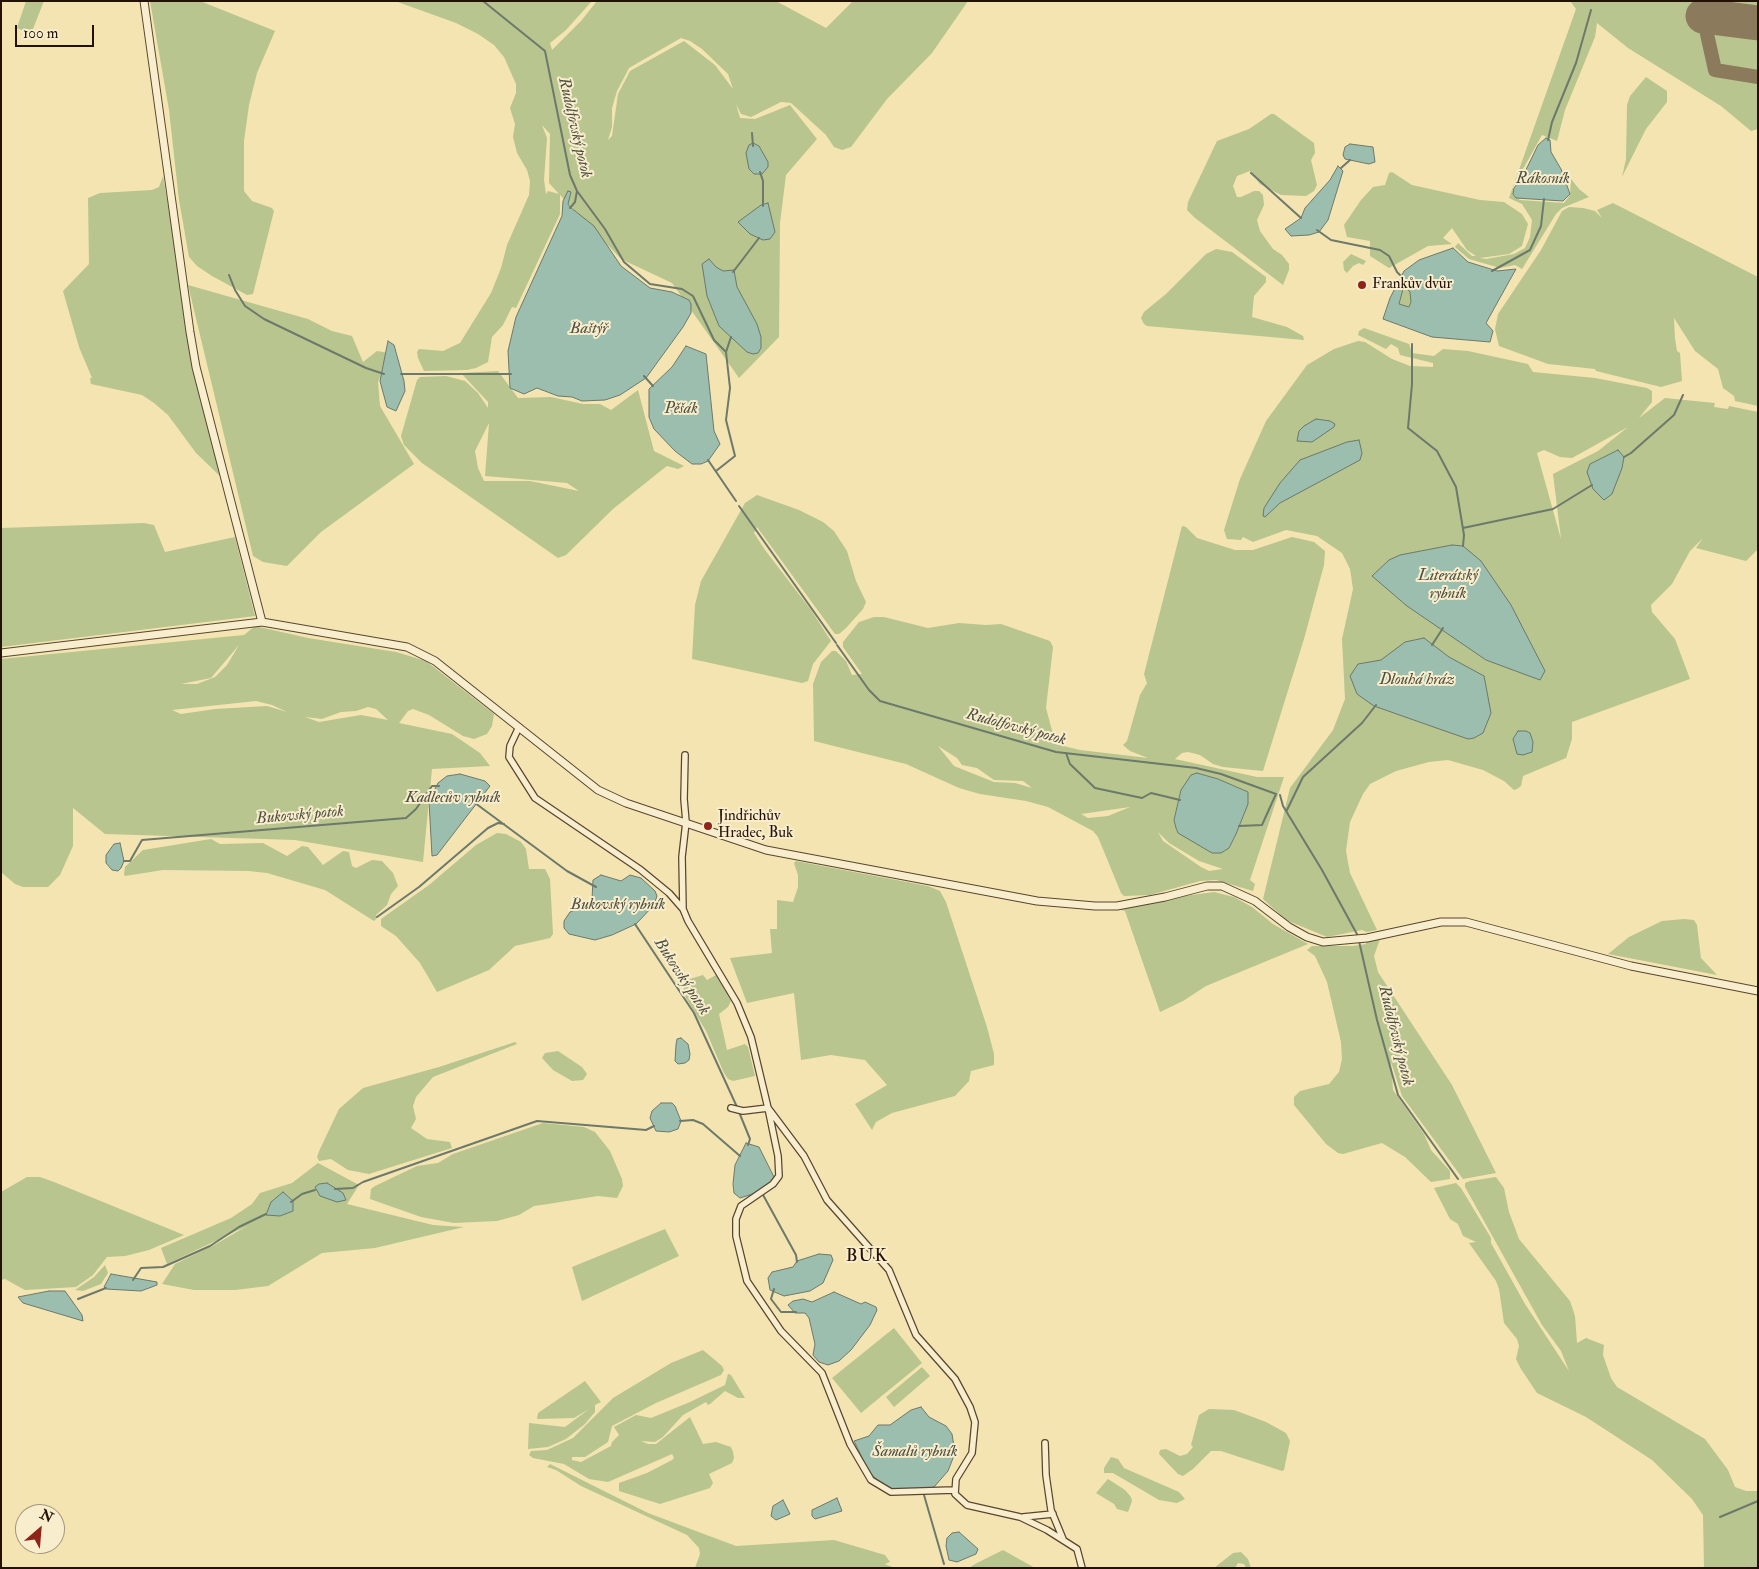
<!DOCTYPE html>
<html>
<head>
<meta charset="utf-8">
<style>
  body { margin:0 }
  #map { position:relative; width:1759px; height:1569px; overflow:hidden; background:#f4e4b1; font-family:"IM FELL Double Pica",serif }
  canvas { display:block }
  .frame { position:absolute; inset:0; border:2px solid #241106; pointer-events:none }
  .north { position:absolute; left:15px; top:1504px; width:50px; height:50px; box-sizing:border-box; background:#f8edcc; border:1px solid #a3957d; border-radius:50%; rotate:27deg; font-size:14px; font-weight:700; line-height:20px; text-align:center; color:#241106 }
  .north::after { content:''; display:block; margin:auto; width:18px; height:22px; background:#8f2418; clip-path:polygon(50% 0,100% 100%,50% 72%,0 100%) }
  .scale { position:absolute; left:15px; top:25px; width:79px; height:22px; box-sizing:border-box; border:2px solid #241106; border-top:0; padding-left:6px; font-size:15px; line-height:18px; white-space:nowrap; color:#241106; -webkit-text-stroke:4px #f8edcc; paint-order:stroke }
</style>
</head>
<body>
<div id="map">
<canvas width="1759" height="1569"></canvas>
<div class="frame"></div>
<div class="north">N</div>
<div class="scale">100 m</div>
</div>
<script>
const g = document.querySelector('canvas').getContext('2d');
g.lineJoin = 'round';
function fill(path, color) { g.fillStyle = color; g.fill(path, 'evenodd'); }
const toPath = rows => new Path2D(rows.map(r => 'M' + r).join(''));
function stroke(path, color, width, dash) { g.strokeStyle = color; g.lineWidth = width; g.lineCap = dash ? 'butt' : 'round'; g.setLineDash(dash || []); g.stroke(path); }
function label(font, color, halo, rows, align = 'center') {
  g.font = font + ' "IM FELL Double Pica",serif'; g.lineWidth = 4; g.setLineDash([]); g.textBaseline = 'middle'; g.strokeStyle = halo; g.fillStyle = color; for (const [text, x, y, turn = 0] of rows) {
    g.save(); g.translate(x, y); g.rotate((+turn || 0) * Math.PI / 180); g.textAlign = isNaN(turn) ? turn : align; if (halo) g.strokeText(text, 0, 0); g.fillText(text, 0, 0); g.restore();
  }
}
fill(toPath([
  [26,1,44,1,31,34,17,28],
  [150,1,200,1,275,31,257,73,249,105,244,141,244,191,252,201,272,208,274,211,253,294,247,295,212,276,197,266,189,257,179,200,169,110],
  [395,1,592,1,566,30,550,43,552,50,581,21,597,1,776,1,826,28,853,1,968,1,932,53,887,99,851,147,842,150,834,147,826,135,791,103,781,102,751,117,741,114,736,104,740,118,755,119,790,105,817,139,786,175,780,223,779,337,739,378,672,283,621,259,560,195,560,214,516,308,512,307,503,325,492,337,488,362,476,368,467,370,424,371,418,358,417,352,419,349,443,351,460,343,491,293,501,268,507,245,529,195,530,181,527,170,517,153,513,137,515,124,510,108,516,93,516,84,504,57,494,45,478,34,456,23],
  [681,38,690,41,702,49,728,74,733,89,715,65,684,41,630,71,618,94,612,136,608,140,612,127,612,108,617,91,629,68],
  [542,125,550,134,549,183,559,194,548,191,546,194,544,180,547,138],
  [1570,1,1758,1,1758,74,1708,65,1708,69,1712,72,1758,80,1758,129,1751,131,1721,106,1628,48,1597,23,1595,37,1565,110,1557,141,1542,135,1513,187,1513,195,1520,200,1564,203,1570,195,1571,179,1579,189,1589,197,1562,208,1556,214,1522,269,1515,265,1500,268,1469,259,1455,247,1458,243,1472,256,1476,256,1467,250,1452,228,1443,238,1452,244,1428,246,1389,268,1370,256,1370,241,1347,237,1344,225,1361,200,1373,187,1385,185,1389,173,1392,172,1412,185,1480,200,1504,202,1522,214,1528,224,1522,246,1509,254,1480,258,1486,259,1514,254,1525,248,1530,237,1532,220,1522,204,1509,198,1576,9],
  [1646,77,1667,91,1667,102,1646,129,1622,177,1626,159,1627,105,1630,96],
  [1271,114,1274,114,1314,143,1315,153,1311,160,1317,185,1314,191,1306,196,1281,195,1260,184,1250,171,1237,176,1233,186,1237,197,1241,197,1254,191,1259,191,1263,195,1264,205,1257,220,1260,231,1273,249,1282,255,1289,264,1289,270,1283,285,1195,218,1187,210,1188,202,1217,141,1249,129],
  [163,176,185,305,223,479,196,453,168,415,154,403,142,395,91,384,90,378,92,378,79,347,63,291,89,264,88,198,100,193,152,190,159,187],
  [1613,203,1758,277,1758,406,1735,401,1734,396,1723,388,1718,369,1695,351,1674,318,1675,338,1677,351,1680,353,1682,381,1661,387,1596,371,1595,369,1548,364,1499,346,1495,329,1498,314,1541,250,1562,211,1569,207,1583,208,1595,211,1602,218,1597,210],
  [1216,249,1232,252,1266,277,1266,282,1254,296,1252,317,1287,327,1303,336,1304,340,1147,326,1144,324,1141,318,1144,312,1166,294,1206,254],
  [1351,254,1366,261,1363,265,1359,263,1353,266,1347,273,1344,270,1343,262],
  [188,285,308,319,332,331,352,336,363,362,377,351,389,353,378,382,380,406,414,464,321,532,287,566,263,562,253,556],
  [1403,289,1407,289,1410,292,1411,302,1409,307,1399,304],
  [1364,328,1409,344,1412,353,1434,356,1443,349,1468,351,1528,364,1533,372,1595,378,1647,388,1652,391,1652,402,1639,418,1665,398,1715,403,1714,407,1728,409,1729,406,1758,412,1758,549,1746,561,1696,548,1703,538,1690,551,1672,584,1651,605,1652,612,1675,639,1690,679,1572,722,1572,739,1566,758,1523,776,1521,786,1517,789,1514,790,1504,781,1483,770,1448,760,1429,762,1396,771,1370,784,1363,794,1350,822,1346,851,1350,873,1377,930,1367,932,1362,930,1327,937,1286,920,1263,899,1290,788,1333,730,1345,699,1342,639,1353,589,1350,569,1342,553,1317,536,1286,530,1253,542,1243,537,1241,540,1227,539,1224,530,1240,479,1266,421,1307,365,1334,349,1358,341,1365,342,1392,359,1410,366,1433,367,1433,363,1400,355,1398,348,1391,344,1386,349,1358,335,1359,331],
  [1628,427,1598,451,1553,474,1561,539,1537,453,1544,450,1560,457,1572,458],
  [498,371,518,398,551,397,583,404,600,404,611,410,638,390,654,451,684,466,678,469,667,466,663,469,613,509,566,555,558,558,422,463,404,445,401,436,417,380,420,377,446,376,465,381,478,393,488,408,488,402,461,373],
  [489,423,485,476,567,483,579,491,530,481,484,481,478,468,475,451],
  [757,495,799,510,823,522,834,531,847,551,856,581,866,602,863,609,846,628,839,634,835,634,757,527,754,533,765,550,811,610,831,641,813,664,808,681,802,683,692,659,695,605,701,581,745,503],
  [144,523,154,525,165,552,235,537,255,616,1,647,1,528],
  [1182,526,1186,527,1197,538,1235,550,1253,550,1292,537,1314,542,1325,551,1324,565,1304,639,1263,771,1223,767,1213,764,1200,755,1188,752,1182,753,1175,759,1257,777,1284,777,1250,880,1255,884,1253,891,1216,880,1200,881,1150,895,1124,896,1121,893,1098,837,1093,831,1048,807,1026,801,980,794,959,788,906,764,814,741,813,684,821,662,832,651,836,651,846,661,852,675,862,674,843,647,843,642,859,622,874,617,884,617,928,628,959,623,986,625,1001,624,1050,641,1053,647,1046,708,1054,738,1051,743,1080,750,1148,758,1130,751,1123,745,1127,741,1140,695,1147,683,1144,674],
  [938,746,957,758,962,765,977,768,994,780,1023,781,1032,788,1015,783,994,782,954,766],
  [1197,773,1218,779,1248,792,1244,815,1229,848,1178,833,1174,820,1181,790],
  [1130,807,1108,816,1088,818,1081,814],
  [1158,832,1169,843,1199,861,1223,869,1209,871,1201,867,1163,841],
  [255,626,308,638,396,652,426,661,494,714,492,726,487,734,474,739,463,736,429,715,413,709,408,711,399,723,452,734,480,753,490,766,432,769,423,862,295,840,105,834,73,808,73,846,60,875,48,887,23,887,15,884,1,872,1,659,244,635],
  [239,645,227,665,215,677,197,684,181,684,211,678],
  [256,701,272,705,287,712,267,706,215,709,181,714,172,710],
  [368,707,376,709,388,720,361,715,319,722,305,717,322,719,341,712,356,711],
  [497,833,506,834,521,842,526,849,529,869,545,869,550,879,553,934,550,938,515,946,489,970,437,992,420,963,396,936,381,926,381,919,429,885,476,845],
  [211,839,220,844,263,843,287,856,302,846,308,847,323,865,343,851,349,852,352,866,356,868,372,860,382,861,393,873,398,886,391,894,387,905,376,915,377,918,374,921,325,890,267,873,249,871,163,870,125,876,124,874,125,867,143,850],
  [796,861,928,886,940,891,946,902,987,1027,994,1054,994,1065,971,1071,969,1081,955,1096,892,1113,876,1122,872,1130,855,1104,887,1085,865,1060,831,1055,801,1060,794,993,747,1003,730,958,772,953,770,929,777,929,777,900,793,902,798,887,798,875,794,863],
  [1214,892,1234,897,1252,907,1273,924,1308,944,1206,986,1183,1001,1160,1012,1125,911,1121,910,1119,905],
  [1684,919,1694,920,1697,925,1701,958,1717,975,1608,954,1629,937,1662,921],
  [1380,939,1374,956,1378,972,1452,1085,1496,1173,1463,1179,1402,1096,1391,1062,1393,1090,1424,1134,1431,1150,1450,1171,1450,1179,1431,1182,1405,1157,1382,1143,1343,1154,1338,1153,1326,1144,1294,1105,1294,1097,1300,1091,1329,1084,1339,1072,1342,1059,1341,1042,1327,982,1315,956,1307,950,1312,946,1353,946,1366,944,1366,940],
  [703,975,707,980,716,975,731,1001,728,1007,719,1014,727,1050,745,1044,748,1047,755,1076,733,1081,728,1079,724,1073,706,1031,683,993,684,985,690,979],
  [515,1042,517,1044,433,1077,416,1097,413,1106,416,1119,411,1128,427,1139,450,1142,452,1148,369,1174,348,1170,331,1159,319,1161,317,1157,320,1149,339,1109,363,1088,439,1067],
  [558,1051,582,1067,587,1074,583,1080,572,1081,553,1070,542,1058,545,1053],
  [543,1123,584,1127,595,1132,610,1151,622,1179,623,1186,617,1198,598,1196,548,1204,534,1206,519,1215,497,1221,454,1223,421,1217,370,1199,371,1189,375,1186,417,1166,438,1163,453,1154],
  [318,1163,359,1185,347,1204,433,1225,464,1227,375,1248,322,1253,268,1286,235,1290,194,1290,162,1284,175,1264,216,1244,247,1226,167,1264,161,1248,231,1218,252,1204,260,1193,292,1183],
  [27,1177,40,1177,54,1182,184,1235,149,1250,125,1256,107,1257,93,1275,76,1287,25,1290,5,1279,1,1280,1,1192],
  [1496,1177,1504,1188,1509,1212,1519,1239,1570,1301,1575,1316,1577,1343,1586,1338,1604,1345,1603,1355,1611,1378,1617,1387,1705,1439,1728,1470,1735,1487,1746,1491,1758,1491,1758,1568,1704,1568,1703,1515,1692,1499,1652,1460,1586,1417,1537,1393,1521,1369,1516,1359,1519,1346,1517,1339,1504,1323,1499,1289,1496,1281,1469,1243,1476,1242,1463,1236,1458,1224,1450,1219,1434,1188,1456,1183,1461,1188,1491,1238,1491,1243,1525,1304,1569,1371,1561,1351,1542,1325,1465,1187,1465,1183,1470,1181],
  [665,1229,679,1256,582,1301,572,1267],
  [105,1265,108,1273,101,1284,83,1291,75,1290,94,1277],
  [894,1328,922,1363,861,1413,832,1378],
  [703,1350,722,1366,724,1370,721,1375,656,1403,612,1426,608,1442,585,1457,572,1457,572,1460,581,1462,611,1446,612,1442,619,1435,614,1427,636,1415,651,1418,690,1402,725,1385,728,1374,731,1375,745,1398,738,1398,725,1391,710,1404,708,1405,706,1402,683,1415,663,1437,655,1442,641,1441,648,1444,656,1444,690,1417,703,1444,716,1442,731,1447,733,1452,734,1458,732,1463,709,1474,713,1483,710,1488,660,1504,619,1491,619,1483,647,1473,672,1460,674,1458,672,1454,608,1482,589,1479,564,1464,533,1458,529,1455,531,1451,547,1450,573,1438,613,1398,671,1363],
  [922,1367,930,1376,894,1407,886,1397],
  [585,1381,601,1402,595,1405,595,1412,585,1424,566,1439,548,1447,528,1449,529,1423,565,1427,589,1409,574,1418,537,1419,538,1413],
  [1209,1409,1234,1410,1266,1422,1286,1433,1290,1441,1284,1470,1282,1471,1221,1451,1211,1451,1193,1469,1183,1476,1178,1474,1159,1454,1160,1450,1166,1449,1180,1456,1187,1454,1193,1447,1191,1445,1199,1415],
  [1111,1457,1118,1459,1124,1468,1179,1492,1185,1499,1177,1503,1159,1500,1113,1473,1104,1473,1104,1468],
  [550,1464,648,1513,736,1546,834,1540,885,1555,890,1562,885,1564,895,1568,695,1568,700,1554,699,1548,687,1535,581,1486,556,1470,547,1467],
  [1108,1479,1125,1490,1131,1497,1132,1501,1128,1512,1117,1509,1114,1504,1096,1493],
  [1003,1550,1035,1568,969,1568,975,1564],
  [1241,1552,1248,1559,1251,1568,1246,1568,1244,1564,1238,1563,1235,1568,1214,1568,1233,1553]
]), '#b8c58e');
const water = toPath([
  [1546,138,1550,140,1551,152,1561,169,1570,194,1563,201,1516,198,1513,194,1514,188,1523,176,1538,145,1546,138],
  [753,143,759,146,768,162,768,167,762,174,754,174,749,169,746,153,749,145,753,143],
  [1350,144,1373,147,1375,162,1369,164,1345,159,1343,155,1345,147,1350,144],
  [1338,166,1343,171,1328,220,1319,232,1309,235,1291,236,1285,229,1301,218,1305,208,1330,180,1338,166],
  [568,191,571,192,568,204,570,207,594,226,621,266,650,288,672,292,689,300,691,304,691,313,683,327,646,378,620,395,605,400,582,401,572,397,558,396,537,388,524,394,510,388,508,351,516,317,562,216,563,201,568,191],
  [768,203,775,232,770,239,763,240,750,234,738,222,761,205,768,203],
  [1453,248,1468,262,1497,271,1516,269,1486,323,1493,331,1490,342,1432,337,1383,319,1390,298,1404,271,1419,260,1453,248],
  [1403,289,1407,289,1410,292,1411,302,1409,307,1399,304,1403,289],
  [709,259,716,267,723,271,734,270,737,287,757,324,761,337,761,348,758,353,753,354,747,352,719,326,707,296,702,264,709,259],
  [388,341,394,345,404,381,405,391,396,411,387,407,380,381,388,341],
  [686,346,706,354,714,431,720,444,708,461,701,464,692,464,675,451,654,429,649,417,649,389,672,367,686,346],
  [1316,419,1330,421,1335,424,1334,427,1312,442,1297,441,1299,431,1304,426,1316,419],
  [1359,440,1362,453,1360,460,1280,503,1265,517,1263,516,1264,508,1280,483,1300,460,1347,442,1359,440],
  [1618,450,1624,457,1622,468,1612,494,1604,500,1593,489,1587,472,1590,464,1618,450],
  [1452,545,1463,546,1481,561,1511,605,1545,671,1540,680,1486,660,1407,606,1372,576,1389,560,1400,555,1452,545],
  [1424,638,1449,657,1484,676,1491,713,1483,733,1474,738,1468,739,1445,731,1374,706,1357,694,1350,676,1358,664,1381,660,1405,642,1424,638],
  [1518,731,1526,731,1530,733,1533,742,1532,752,1523,755,1517,754,1513,739,1518,731],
  [1197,773,1218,779,1248,792,1248,804,1236,834,1229,848,1221,853,1212,853,1178,833,1176,828,1174,820,1181,790,1191,775,1197,773],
  [460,774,485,781,490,786,437,855,432,856,429,801,438,783,447,776,460,774],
  [120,843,124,861,121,868,118,871,112,870,106,863,106,855,114,844,120,843],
  [601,875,621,881,630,875,641,878,655,891,657,896,654,905,636,924,612,935,595,940,569,934,564,928,564,921,570,912,585,906,592,899,593,880,601,875],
  [681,1038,688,1044,690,1054,689,1060,685,1063,678,1064,675,1061,676,1045,677,1039,681,1038],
  [661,1103,672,1103,675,1106,681,1121,678,1129,669,1132,656,1131,650,1118,652,1111,661,1103],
  [746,1143,759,1147,774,1177,773,1180,759,1192,740,1198,734,1193,733,1184,735,1165,746,1143],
  [327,1183,343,1193,346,1200,337,1202,320,1196,315,1187,319,1184,327,1183],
  [283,1192,293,1201,293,1211,280,1216,266,1215,271,1202,283,1192],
  [819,1254,831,1255,833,1260,823,1283,810,1291,784,1296,770,1290,768,1278,772,1272,793,1267,797,1261,819,1254],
  [111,1274,157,1282,157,1285,141,1291,106,1289,104,1287,111,1274],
  [49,1291,65,1291,82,1315,83,1321,23,1303,18,1297,49,1291],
  [834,1292,861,1304,865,1302,876,1307,877,1310,870,1325,851,1350,839,1361,828,1365,819,1362,813,1355,815,1344,809,1318,805,1313,795,1313,788,1305,793,1301,803,1299,812,1302,834,1292],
  [921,1407,929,1417,946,1426,952,1434,955,1453,948,1471,934,1487,923,1490,897,1490,885,1487,869,1472,854,1441,869,1436,878,1425,890,1425,911,1410,921,1407],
  [837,1498,842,1511,815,1519,812,1516,812,1510,837,1498],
  [783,1500,790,1514,776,1520,771,1516,773,1506,783,1500],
  [959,1532,978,1549,976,1554,957,1562,949,1560,946,1546,947,1538,952,1533,959,1532]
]);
fill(water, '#9cbeae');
stroke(water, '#6c796b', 1);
stroke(toPath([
  [483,1,545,51,570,175,577,191,575,202,570,208],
  [752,133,753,146],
  [1548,140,1552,122,1576,63,1591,10],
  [1341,168,1350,160],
  [760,172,763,181,763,206],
  [1251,173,1301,218],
  [577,191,605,229,624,262,650,284,682,289,693,296,714,340,726,352,730,388,726,420,735,456,716,471],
  [1317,230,1331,240,1380,250,1389,256,1397,272,1402,277],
  [1492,271,1530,250,1541,226,1544,199],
  [733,272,759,238],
  [229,275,235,290,245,306,264,319,366,368,384,374],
  [1412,344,1412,384,1408,428,1437,451,1456,487,1464,535,1463,546],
  [726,352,731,337],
  [401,374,511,374],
  [644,376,653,386],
  [1624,457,1631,453,1674,415,1683,395],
  [708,460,736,501],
  [739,506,836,643],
  [1463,528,1553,509,1592,485],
  [837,645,869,690,880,701,1056,752,1196,768,1221,774,1276,794,1262,825,1239,826],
  [1432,645,1443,628],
  [1066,753,1070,764,1095,788,1142,798,1151,793,1180,800],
  [1280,795,1283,806,1322,870,1358,936],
  [475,803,567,871,596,887],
  [1287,810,1303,777,1362,723,1376,705],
  [124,861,130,861,142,840,406,818,416,809,432,786,439,786],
  [377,917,419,887,488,828,498,823,504,824],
  [635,924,694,1013,737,1107],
  [1359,941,1377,1020,1398,1095,1458,1179],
  [739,1112,750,1139,748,1145],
  [680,1121,693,1120,703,1124,740,1156],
  [335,1189,353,1188,363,1182,537,1121,646,1130,654,1126],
  [762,1193,796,1255,797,1262],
  [291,1202,302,1194,315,1190],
  [133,1280,141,1268,163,1267,210,1246,239,1227,266,1214],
  [774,1289,771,1299,781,1312,796,1312],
  [78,1299,106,1288],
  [924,1495,944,1564],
  [1720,1517,1758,1501]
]), '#6c796b', 2);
stroke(toPath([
  [1705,1,1703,16,1715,70,1758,77]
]), '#8c7a5c', 14);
stroke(toPath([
  [1703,16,1758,23]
]), '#8c7a5c', 35);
const minor = toPath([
  [519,727,510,746,509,757,535,798,641,870,669,893,683,909],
  [685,755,684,799,686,822,682,857,683,909,688,921,737,1003,751,1037,768,1108,804,1156,827,1200,889,1270,916,1335,955,1379,970,1407,975,1422,972,1453,956,1479,955,1494,967,1505,1020,1517,1047,1530,1077,1549,1082,1568],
  [731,1108,743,1111,768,1108,778,1156,779,1176,773,1184,741,1206,736,1219,736,1236,747,1281,781,1331,822,1373,850,1444,871,1480,891,1492,954,1490],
  [1045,1443,1046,1475,1051,1510,1063,1539],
  [1023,1517,1053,1514]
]);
const tertiary = toPath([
  [144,1,190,332,196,367,262,622],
  [1,653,262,622,407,647,435,661,598,790,626,803,766,850,1037,901,1095,906,1117,906,1165,897,1207,886,1222,886,1255,901,1289,927,1307,937,1323,942,1367,938,1441,922,1466,922,1631,966,1758,991]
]);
stroke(minor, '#584631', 8);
stroke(tertiary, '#584631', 9);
stroke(minor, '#f8edcc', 5.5);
stroke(tertiary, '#f8edcc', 7);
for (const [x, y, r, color] of [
  [1362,285,5,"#8f2418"],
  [708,826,5,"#8f2418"]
]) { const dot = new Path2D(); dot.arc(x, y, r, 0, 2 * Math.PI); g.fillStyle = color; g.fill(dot); stroke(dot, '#f8edcc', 2); }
label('15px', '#241106', '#f8edcc', [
  ["Frankův dvůr",1372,285],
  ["Jindřichův",718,817],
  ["Hradec, Buk",718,834]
], 'left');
label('italic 16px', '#4e4e41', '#f8edcc', [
  ["Rudolfovský potok",574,128,77],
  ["Rákosník",1543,180],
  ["Baštýř",589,330],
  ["Pěšák",681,410],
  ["Literátský",1448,577],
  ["rybník",1448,595],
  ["Dlouhá hráz",1417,681],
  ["Rudolfovský potok",1016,728,15],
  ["Kadlecův rybník",453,799],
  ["Bukovský potok",300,816,-5],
  ["Bukovský rybník",618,906],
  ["Bukovský potok",681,977,57],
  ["Rudolfovský potok",1395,1036,76],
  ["Šamalů rybník",915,1453]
]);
g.letterSpacing = '1px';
label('18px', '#241106', '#f8edcc', [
  ["BUK",867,1257]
]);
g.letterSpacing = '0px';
</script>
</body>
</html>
